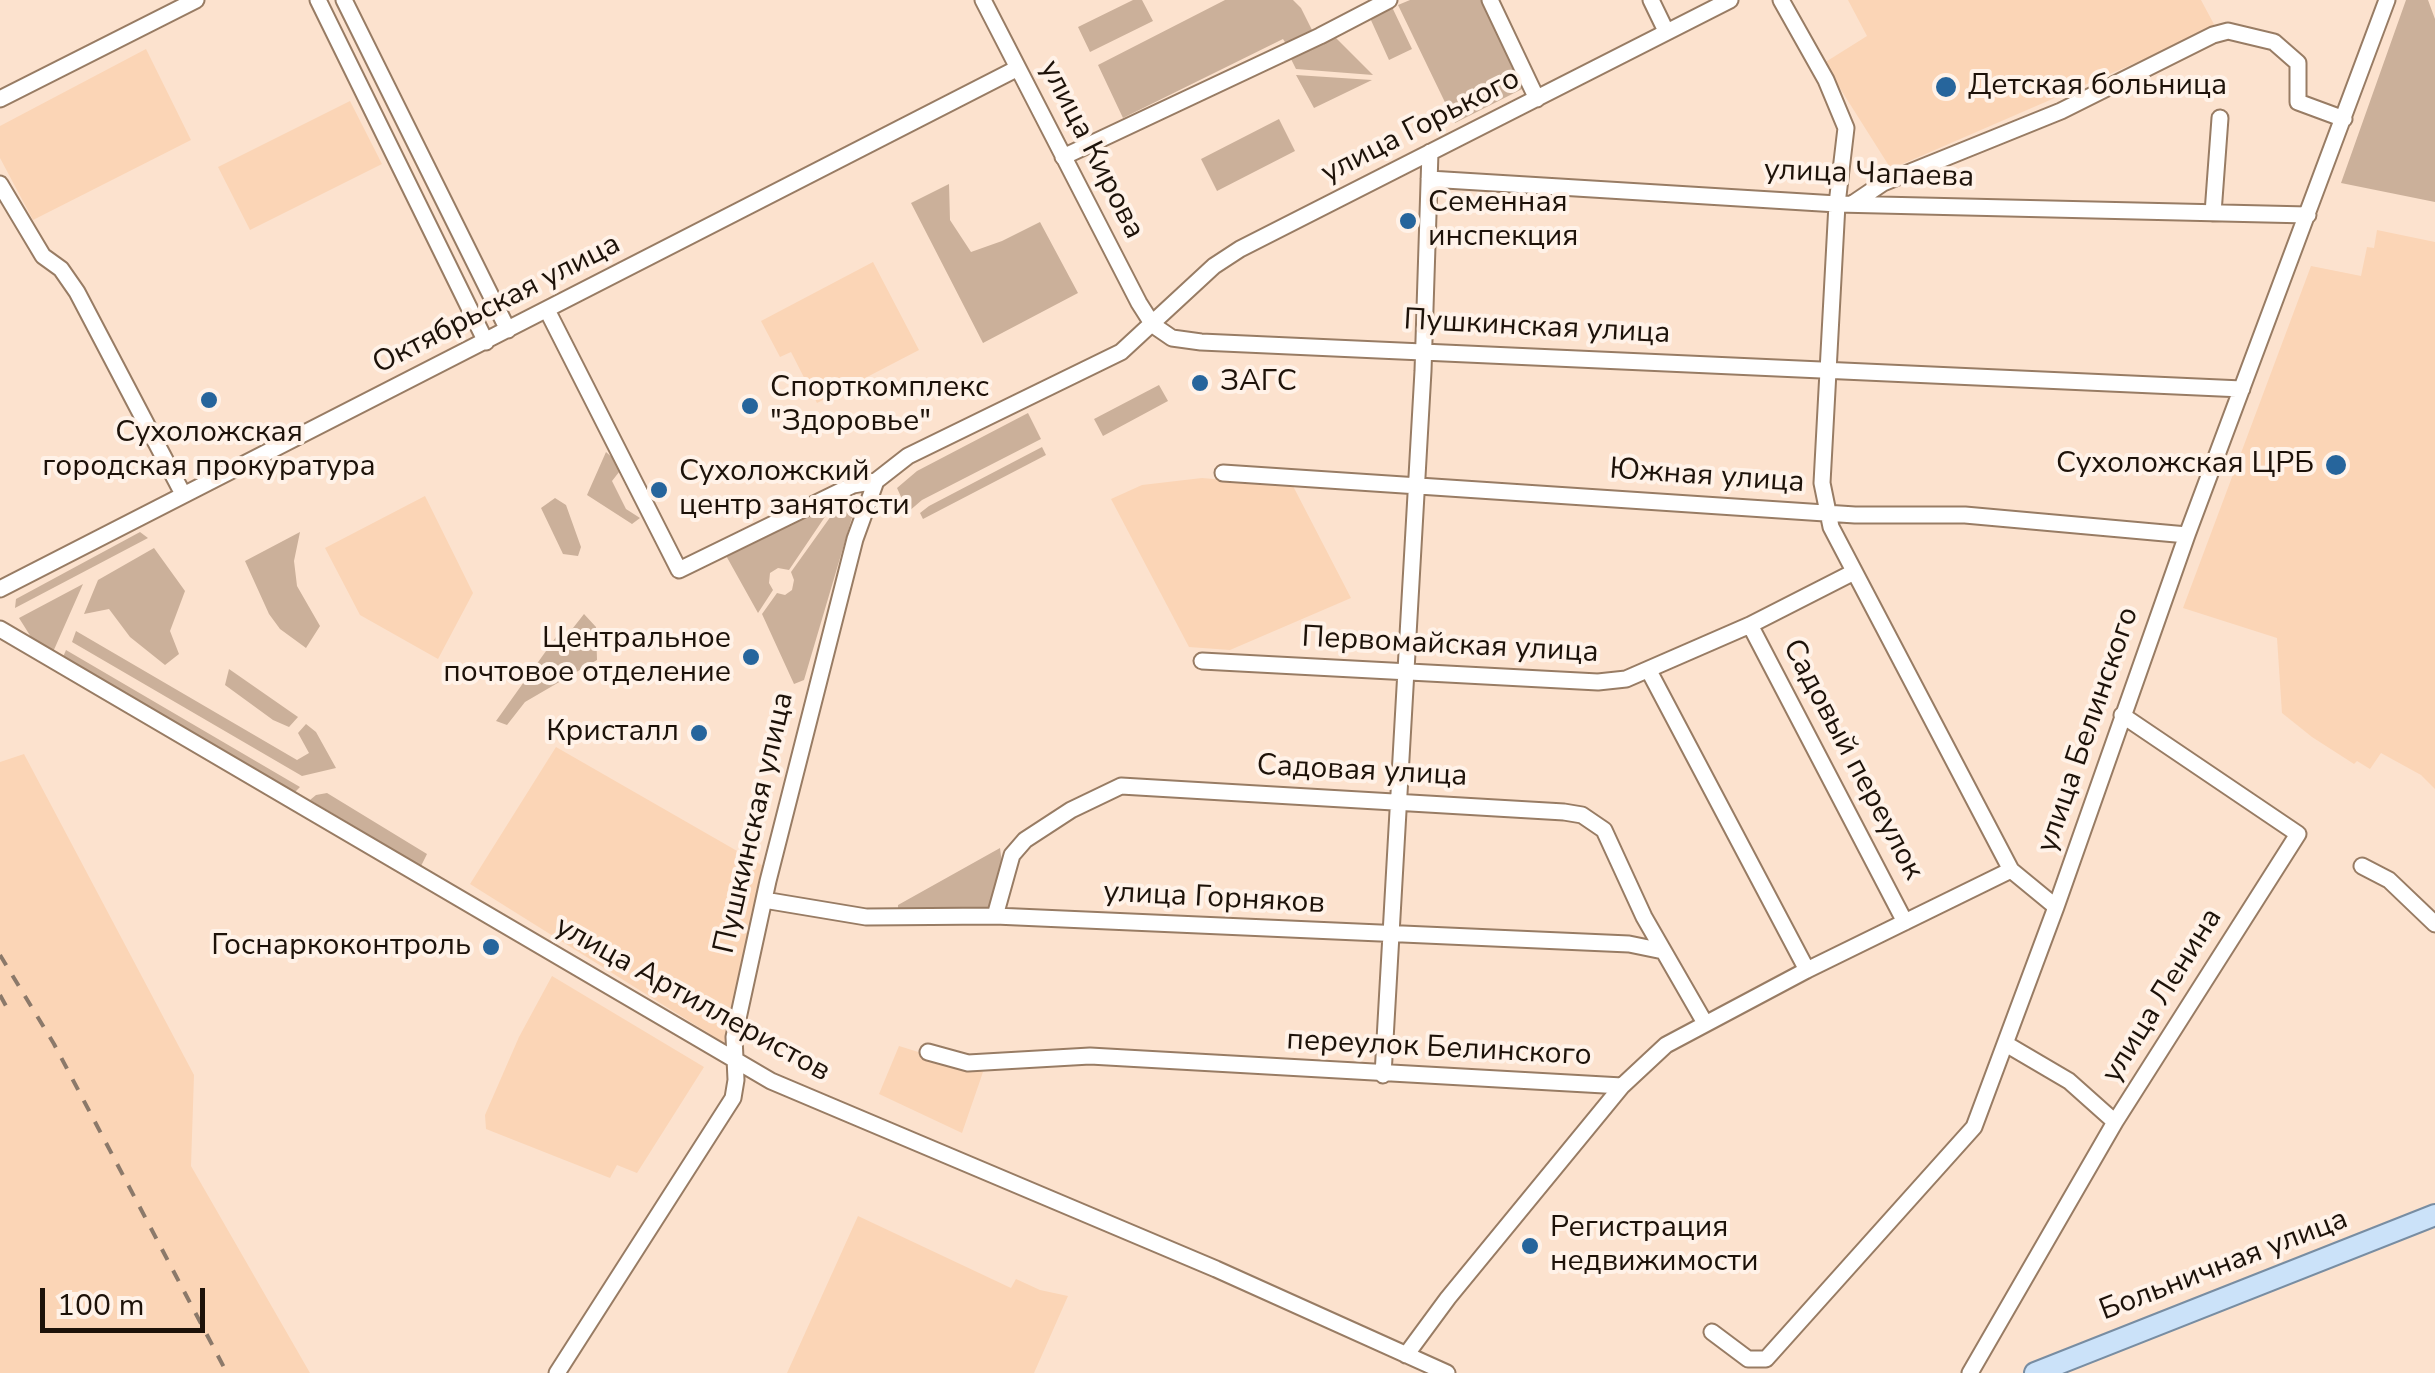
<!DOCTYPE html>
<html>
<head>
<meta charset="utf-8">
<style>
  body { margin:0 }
  #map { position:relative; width:2435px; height:1373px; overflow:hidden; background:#fce2ce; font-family:"Nunito Sans",sans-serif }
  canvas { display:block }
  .scale { position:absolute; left:40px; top:1288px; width:165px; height:45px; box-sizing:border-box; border:5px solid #1d1209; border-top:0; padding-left:12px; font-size:30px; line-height:35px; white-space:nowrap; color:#1d1209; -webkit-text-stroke:8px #fff2e8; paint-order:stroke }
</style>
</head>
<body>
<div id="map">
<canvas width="2435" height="1373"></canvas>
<div class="scale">100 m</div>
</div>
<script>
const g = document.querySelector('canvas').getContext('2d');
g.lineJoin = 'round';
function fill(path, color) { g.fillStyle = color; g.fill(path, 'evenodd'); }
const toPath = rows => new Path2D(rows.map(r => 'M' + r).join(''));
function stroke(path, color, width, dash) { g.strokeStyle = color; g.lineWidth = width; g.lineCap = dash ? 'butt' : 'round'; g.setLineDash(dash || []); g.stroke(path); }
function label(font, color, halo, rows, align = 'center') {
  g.font = font + ' "Nunito Sans",sans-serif'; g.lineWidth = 8; g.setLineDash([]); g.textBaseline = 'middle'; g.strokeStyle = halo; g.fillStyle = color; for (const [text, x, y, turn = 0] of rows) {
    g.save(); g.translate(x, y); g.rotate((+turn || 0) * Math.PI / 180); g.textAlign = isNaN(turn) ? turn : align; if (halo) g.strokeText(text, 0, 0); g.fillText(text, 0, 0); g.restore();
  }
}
fill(toPath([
  [1848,0,2201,0,2216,28,1891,169,1824,63,1867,36],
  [146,49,191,140,33,220,0,158,0,126],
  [350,101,382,164,250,230,218,167],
  [2377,230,2435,242,2435,789,2421,775,2381,753,2370,769,2357,761,2354,764,2312,737,2282,713,2277,638,2183,608,2311,266,2361,276,2367,247,2374,248],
  [873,262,919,350,817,403,791,352,780,357,761,321],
  [1202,478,1293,486,1351,598,1230,650,1189,647,1111,499,1142,485],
  [425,496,473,593,438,659,360,615,325,548],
  [556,747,765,867,724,1043,470,884],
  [24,754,194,1075,191,1166,310,1373,0,1373,0,762],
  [552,976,704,1067,637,1173,617,1165,610,1178,486,1129,485,1115,519,1037],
  [899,1046,983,1072,962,1133,879,1094],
  [858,1216,1011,1288,1016,1279,1040,1290,1068,1296,1034,1373,787,1373]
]), '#fbd5b6');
fill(toPath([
  [1133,0,1142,0,1153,21,1090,52,1078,27],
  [1225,0,1293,0,1301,8,1314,34,1288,47,1283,39,1123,118,1098,65],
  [1410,0,1486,0,1528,86,1455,123,1398,5],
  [2406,0,2428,0,2435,19,2435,202,2341,183],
  [1392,7,1412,49,1389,60,1370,18],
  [1334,36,1373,75,1296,69,1289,55],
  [1296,75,1372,80,1314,108],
  [1279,119,1295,151,1217,191,1201,159],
  [949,184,950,220,971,252,1002,241,1040,222,1078,293,983,343,911,203],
  [1159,385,1168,401,1103,436,1094,419],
  [1028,413,1041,439,922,500,908,512,897,488,917,471],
  [1042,447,1046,455,923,519,920,513,929,506],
  [606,452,623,467,612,481,626,509,640,518,632,524,587,495],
  [846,495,854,498,856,504,804,680,794,684,762,614,777,593,785,595,792,590,794,580,791,572],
  [839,496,789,570,778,568,770,573,769,583,773,590,758,613,724,552],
  [555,498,566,505,581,547,578,556,563,554,541,508],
  [140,532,148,538,15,608,16,599],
  [300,532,294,561,297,586,320,626,306,648,280,629,269,614,245,561],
  [154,548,185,591,170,631,179,654,165,665,130,637,109,609,84,614,98,580],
  [83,584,53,652,31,637,19,618],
  [584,614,596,627,597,660,525,702,507,725,496,721,556,637,573,628],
  [76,631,297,760,309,753,298,733,306,724,316,732,336,768,302,776,72,642],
  [66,650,300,787,294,793,63,657],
  [229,669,298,717,289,727,273,720,225,685],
  [327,793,427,854,421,866,310,800,316,795],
  [1000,848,1002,863,991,906,981,912,898,914,898,905]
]), '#cbb09a');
const minor = toPath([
  [318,0,486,342],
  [344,0,508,330],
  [983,0,1139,303,1153,325,1172,338,1201,342,2242,389],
  [1490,0,1537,99],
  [1651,0,1666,31],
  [1781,0,1826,80,1846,128,1837,204,1822,483,1831,527,2011,870,2056,907],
  [0,99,196,0],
  [1063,157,1320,36,1389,0],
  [1429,179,1837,204,2308,215],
  [0,184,43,256,61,269,77,292,183,494],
  [1852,204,1883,183,2061,111,2213,35,2228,31,2274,42,2298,63,2298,102,2344,119],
  [2213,213,2220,118],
  [547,310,679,570,853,485,876,481],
  [1223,473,1855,515,1965,515,2187,535],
  [0,589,1018,68],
  [1750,625,1905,922],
  [0,629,771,1081,1216,1269,1447,1373],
  [1202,661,1598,682,1626,679,1750,625,1852,573],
  [1649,671,1807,970],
  [2362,866,2389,880,2435,924],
  [764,900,866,917,995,916,1629,944,1663,951],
  [995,916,1012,855,1025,840,1071,810,1121,786,1564,812,1582,815,1604,830,1644,917,1705,1023],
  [2006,1044,2069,1081,2115,1122],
  [928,1052,968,1063,1090,1056,1622,1086],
  [1383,1075,1423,371,1430,152],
  [1712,1332,1748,1359,1766,1359,1974,1127,2056,907,2187,535,2387,0],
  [1406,1355,1448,1298,1622,1086,1666,1045,1807,970,2011,870],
  [557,1373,733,1098,736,1080,734,1037,768,881,855,539,876,481,908,456,1121,352,1214,266,1240,249,1730,0],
  [1970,1373,2115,1122,2298,834,2122,715]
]);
const major = toPath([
  [2035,1373,2435,1215]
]);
stroke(minor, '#987c64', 19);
stroke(major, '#788da2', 24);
stroke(minor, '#fff', 15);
stroke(major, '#cbe2f9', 20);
stroke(toPath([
  [0,955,54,1044,227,1373],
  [0,995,6,1006]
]), '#8b796a', 4, [12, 12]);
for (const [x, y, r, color] of [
  [1946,87,12,"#26659c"],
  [1408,221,10,"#26659c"],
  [1200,383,10,"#26659c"],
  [209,400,10,"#26659c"],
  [750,406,10,"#26659c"],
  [2336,465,12,"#26659c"],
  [659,490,10,"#26659c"],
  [751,657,10,"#26659c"],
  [699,733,10,"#26659c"],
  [491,947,10,"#26659c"],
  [1530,1246,10,"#26659c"]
]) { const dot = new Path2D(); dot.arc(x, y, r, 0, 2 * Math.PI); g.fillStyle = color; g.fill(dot); stroke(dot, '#fff2e8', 4); }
label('30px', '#1d1209', '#fff2e8', [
  ["Детская больница",1968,87],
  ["Семенная",1428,204],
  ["инспекция",1428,238],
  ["ЗАГС",1220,383],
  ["Спорткомплекс",770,389],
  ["\"Здоровье\"",770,423],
  ["Сухоложская",209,434,"center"],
  ["городская прокуратура",209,468,"center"],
  ["Сухоложская ЦРБ",2314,465,"right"],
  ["Сухоложский",679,473],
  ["центр занятости",679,507],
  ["Центральное",731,640,"right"],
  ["почтовое отделение",731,674,"right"],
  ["Кристалл",679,733,"right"],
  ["Госнаркоконтроль",471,947,"right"],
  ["Регистрация",1550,1229],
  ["недвижимости",1550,1263]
], 'left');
label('30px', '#1d1209', '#fff2e8', [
  ["улица Горького",1421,127,-27],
  ["улица Кирова",1091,150,63],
  ["улица Чапаева",1869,175,2],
  ["Октябрьская улица",497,305,-27],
  ["Пушкинская улица",1537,328,3],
  ["Южная улица",1707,477,4],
  ["Первомайская улица",1450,646,3],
  ["улица Белинского",2089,730,-71],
  ["Садовый переулок",1852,760,62],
  ["Садовая улица",1362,772,3],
  ["Пушкинская улица",755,823,-77],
  ["улица Горняков",1214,899,3],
  ["улица Ленина",2163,996,-58],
  ["улица Артиллеристов",692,1000,29],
  ["переулок Белинского",1439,1049,3],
  ["Больничная улица",2224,1266,-21]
]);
</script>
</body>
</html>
